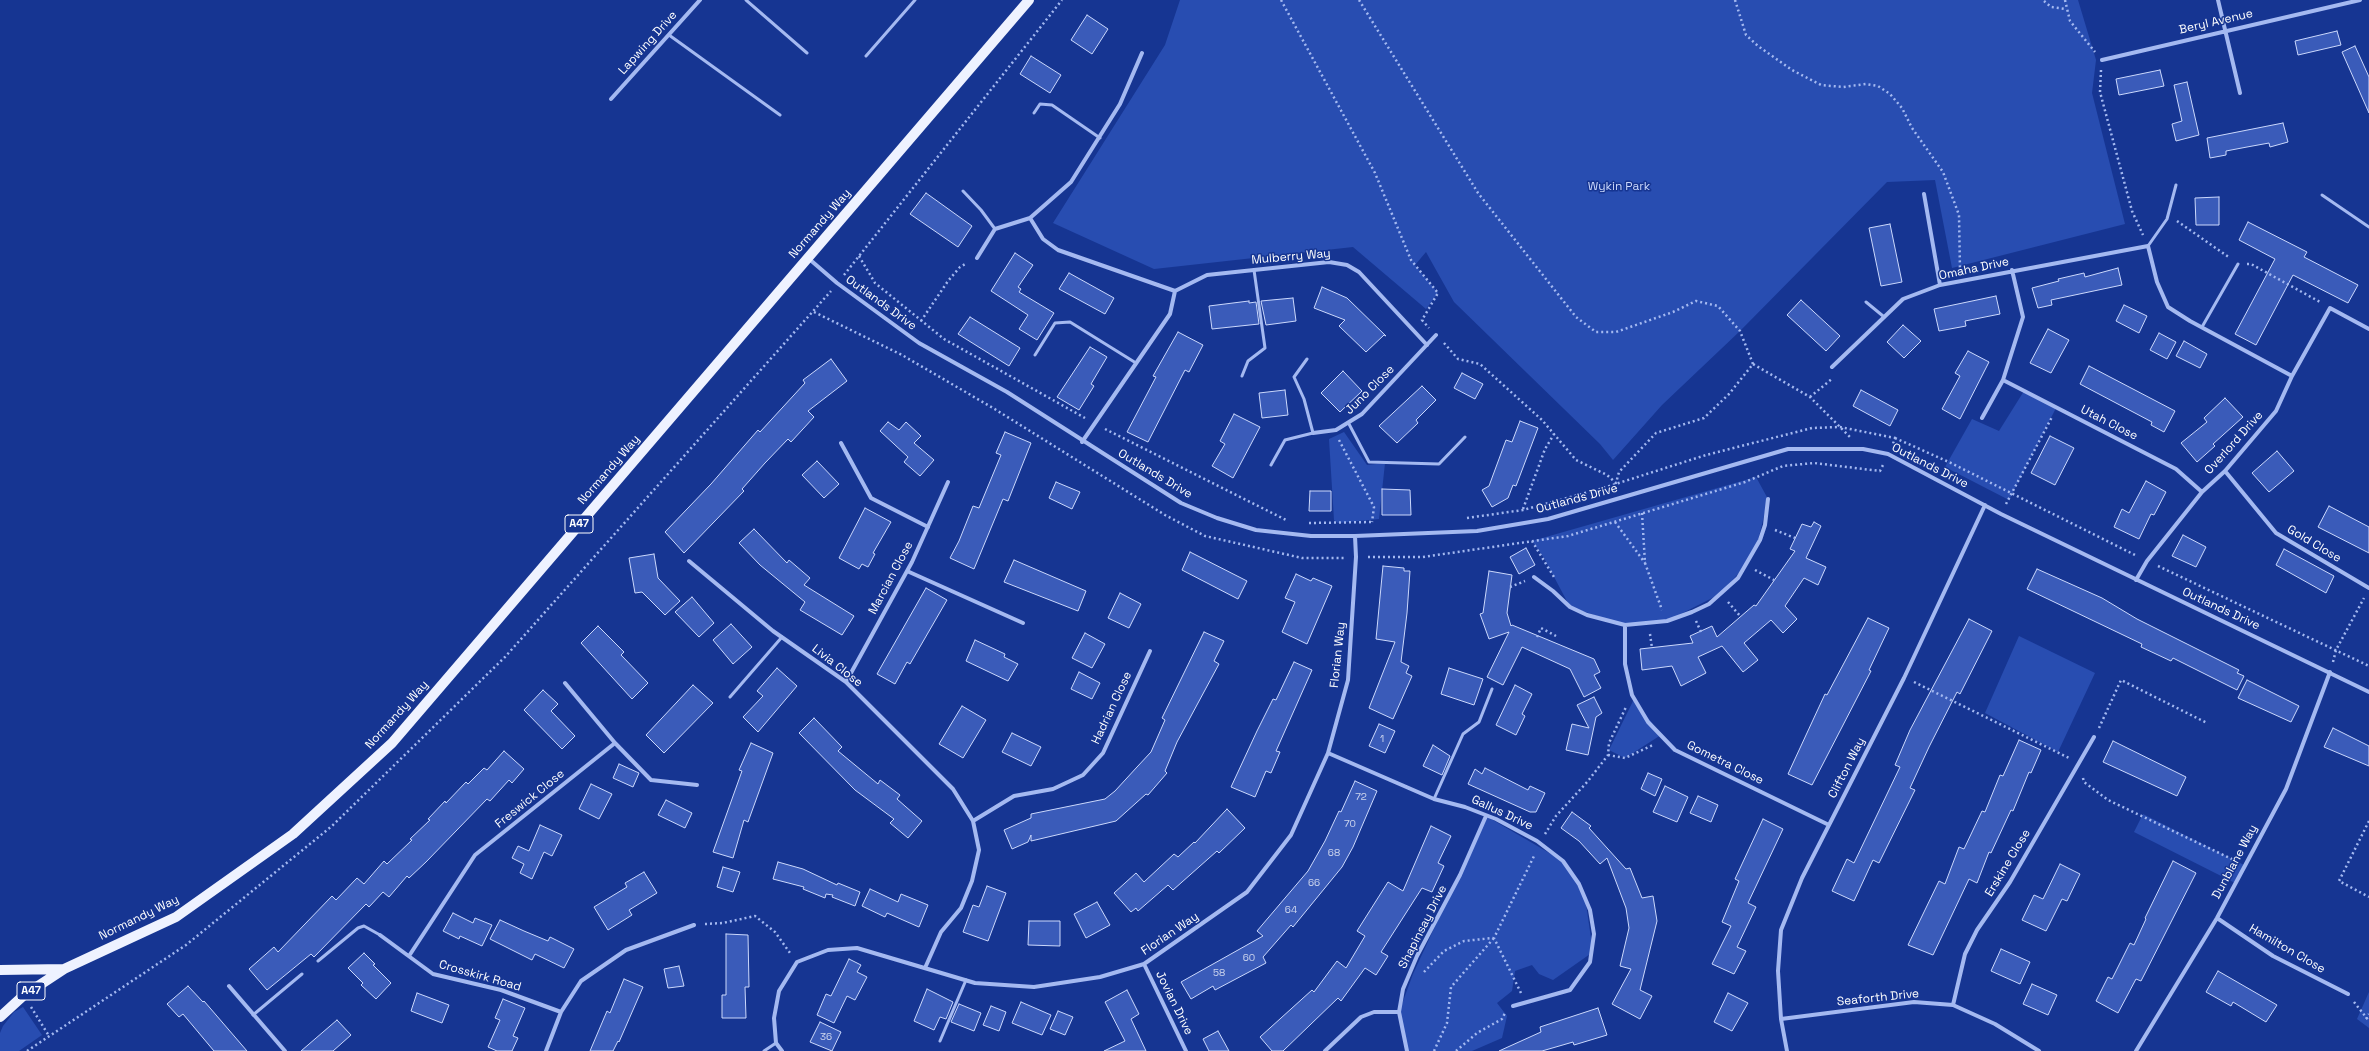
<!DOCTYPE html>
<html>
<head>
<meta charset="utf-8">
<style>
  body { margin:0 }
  canvas { display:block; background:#163592 }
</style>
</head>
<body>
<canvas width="2369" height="1051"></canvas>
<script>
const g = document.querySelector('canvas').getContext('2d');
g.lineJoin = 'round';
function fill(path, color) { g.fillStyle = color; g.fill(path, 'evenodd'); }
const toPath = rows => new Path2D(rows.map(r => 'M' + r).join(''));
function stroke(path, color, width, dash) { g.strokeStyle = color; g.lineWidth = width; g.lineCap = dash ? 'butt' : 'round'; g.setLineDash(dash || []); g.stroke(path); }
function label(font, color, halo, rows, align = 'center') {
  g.font = font + ' "Space Grotesk",sans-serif'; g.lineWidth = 3; g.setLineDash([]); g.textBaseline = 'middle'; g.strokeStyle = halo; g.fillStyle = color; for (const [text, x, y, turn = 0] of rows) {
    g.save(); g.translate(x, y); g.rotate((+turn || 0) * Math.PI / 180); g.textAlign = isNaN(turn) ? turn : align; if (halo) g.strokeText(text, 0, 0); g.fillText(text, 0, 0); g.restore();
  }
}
fill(toPath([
  [1180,0,2078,0,2096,60,2092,93,2125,224,1952,268,1935,180,1887,182,1740,331,1662,405,1613,460,1600,444,1454,302,1426,252,1415,265,1438,293,1426,309,1353,247,1154,269,1053,223,1165,45],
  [2024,391,2056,408,2009,500,1945,467,1972,419,1999,431],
  [1344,432,1367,465,1385,463,1379,519,1338,523,1334,520,1329,439],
  [1756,477,1768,499,1757,545,1746,565,1720,594,1667,621,1625,625,1570,607,1544,558,1532,541],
  [2019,636,2095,673,2058,752,1985,713],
  [1634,699,1661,735,1625,758,1609,750],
  [2143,814,2244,865,2235,883,2134,832],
  [1486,816,1563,861,1585,897,1593,952,1553,980,1539,974,1532,965,1515,971,1512,991,1497,1003,1507,1016,1502,1038,1472,1051,1408,1051,1399,1012,1413,974],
  [2369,992,2369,1028,2357,1019],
  [23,1007,42,1035,19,1051,0,1051,0,1033,3,1026,14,1012]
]), '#284db1');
const building = toPath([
  [1087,15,1108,29,1092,54,1071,40,1087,15],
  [2337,31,2341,45,2298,55,2295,41,2337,31],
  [2355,46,2369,77,2369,113,2342,52,2355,46],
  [1031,56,1061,75,1050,93,1020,74,1031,56],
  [2160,70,2164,86,2119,95,2116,79,2160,70],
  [2187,82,2199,135,2176,141,2172,124,2182,121,2174,85,2187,82],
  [2283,123,2288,142,2270,147,2269,143,2247,147,2226,151,2226,155,2210,158,2207,138,2283,123],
  [926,193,972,226,958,247,910,214,926,193],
  [2219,197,2219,225,2196,225,2195,198,2219,197],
  [2248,222,2307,252,2304,257,2358,285,2348,303,2293,275,2256,345,2235,334,2275,259,2239,240,2248,222],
  [1890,224,1902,282,1881,286,1869,228,1890,224],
  [1015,253,1033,265,1018,287,1021,289,1019,292,1054,313,1037,340,1019,329,1028,315,991,291,1015,253],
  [2118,268,2122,285,2051,300,2052,305,2038,308,2032,288,2059,281,2058,279,2084,273,2085,277,2118,268],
  [1069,273,1114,298,1105,314,1059,289,1069,273],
  [1322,287,1347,298,1386,336,1384,335,1366,352,1339,326,1345,320,1314,308,1322,287],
  [1996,296,2000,314,1965,321,1966,326,1939,331,1934,309,1996,296],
  [1293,298,1296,321,1266,325,1261,301,1293,298],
  [1801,300,1840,336,1826,351,1787,315,1801,300],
  [1249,301,1249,303,1256,302,1259,324,1212,329,1209,306,1249,301],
  [2124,305,2147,316,2139,333,2116,321,2124,305],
  [970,317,1020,348,1009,366,958,334,970,317],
  [1903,325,1921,341,1904,358,1887,342,1903,325],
  [2048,329,2069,340,2051,373,2030,363,2048,329],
  [1178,332,1203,345,1189,372,1185,370,1148,442,1127,432,1156,377,1153,376,1178,332],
  [2159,333,2176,342,2167,359,2150,350,2159,333],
  [2184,341,2207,354,2200,368,2176,356,2184,341],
  [1090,347,1107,357,1091,384,1094,386,1079,410,1057,397,1090,347],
  [1968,351,1989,362,1960,419,1942,409,1960,376,1955,373,1968,351],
  [831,359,847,381,808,411,814,417,791,442,788,439,765,463,742,489,744,491,684,553,665,532,711,484,758,430,760,432,805,383,803,380,831,359],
  [2089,366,2175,411,2164,432,2151,425,2152,422,2080,384,2089,366],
  [1343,371,1362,391,1340,412,1321,393,1343,371],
  [1462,373,1483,384,1475,399,1454,388,1462,373],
  [1422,386,1436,400,1416,420,1418,423,1397,443,1379,426,1422,386],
  [1285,390,1288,415,1262,418,1259,393,1285,390],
  [1861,390,1898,410,1890,426,1853,406,1861,390],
  [2225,398,2243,417,2213,444,2215,446,2197,462,2181,443,2207,422,2204,418,2225,398],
  [1234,414,1260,427,1233,478,1212,466,1225,444,1220,441,1234,414],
  [1520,421,1538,428,1516,486,1513,485,1508,498,1492,507,1482,490,1489,486,1506,440,1512,442,1520,421],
  [888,422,899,430,906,422,921,436,914,443,934,460,920,476,904,462,908,457,880,431,888,422],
  [1005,432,1031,443,1008,501,1003,499,974,569,950,558,959,541,973,506,979,508,1001,455,996,453,1005,432],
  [2050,436,2074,448,2055,485,2031,473,2050,436],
  [2277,451,2294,471,2269,492,2252,473,2277,451],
  [817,461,839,484,824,498,802,475,817,461],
  [2146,481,2166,492,2154,515,2151,514,2139,539,2114,527,2122,509,2129,513,2146,481],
  [1056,482,1080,492,1072,509,1049,498,1056,482],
  [1382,489,1410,490,1411,515,1382,515,1382,489],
  [1310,491,1331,491,1331,511,1309,511,1310,491],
  [2329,506,2369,527,2369,553,2318,527,2329,506],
  [865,508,891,522,873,553,875,554,868,567,862,564,859,569,839,558,865,508],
  [1814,522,1821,526,1806,558,1826,567,1818,585,1804,578,1785,606,1797,619,1783,633,1771,620,1744,643,1758,660,1743,672,1722,646,1698,657,1706,673,1681,686,1672,666,1642,670,1640,649,1693,643,1690,636,1712,626,1717,637,1754,605,1756,606,1795,551,1790,549,1802,524,1811,527,1814,522],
  [754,529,787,563,789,560,810,578,804,585,854,616,842,635,800,610,805,602,760,565,739,543,754,529],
  [2183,535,2206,547,2196,567,2172,556,2183,535],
  [1526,548,1535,565,1519,574,1510,557,1526,548],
  [2284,549,2334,576,2326,593,2276,565,2284,549],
  [1190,552,1247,581,1238,599,1182,570,1190,552],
  [654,554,658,578,680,601,665,615,642,592,635,593,629,558,654,554],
  [1014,560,1086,591,1078,611,1004,582,1014,560],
  [1383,566,1404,568,1404,571,1410,571,1407,613,1401,662,1409,666,1406,673,1412,676,1393,719,1369,708,1395,642,1376,639,1383,566],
  [2037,569,2102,598,2137,619,2239,670,2237,673,2244,676,2237,690,2173,658,2171,661,2141,647,2142,644,2027,589,2037,569],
  [1489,571,1512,575,1507,613,1511,626,1512,625,1594,659,1600,672,1594,675,1601,688,1584,697,1570,669,1522,647,1503,685,1487,677,1509,632,1489,639,1480,614,1483,613,1489,571],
  [1296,574,1311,581,1313,578,1332,586,1307,644,1282,632,1295,602,1285,598,1296,574],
  [926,588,947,600,910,664,907,662,895,684,877,674,926,588],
  [1120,593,1141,604,1129,628,1108,618,1120,593],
  [692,597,714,623,699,637,675,612,692,597],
  [1868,618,1889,628,1869,670,1871,671,1812,785,1788,774,1825,694,1827,695,1868,618],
  [1969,619,1992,631,1960,694,1957,692,1929,747,1910,788,1915,790,1879,863,1873,860,1854,901,1832,891,1847,859,1854,863,1900,767,1895,765,1910,730,1969,619],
  [731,624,752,647,733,664,713,640,731,624],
  [598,626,624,652,621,655,648,683,632,699,581,643,598,626],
  [1204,632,1224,641,1214,661,1219,664,1177,742,1165,771,1167,773,1148,795,1146,794,1116,821,1031,841,1031,835,1028,842,1012,849,1004,830,1031,818,1031,814,1105,799,1115,791,1137,767,1151,752,1165,720,1162,718,1204,632],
  [1085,633,1105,644,1092,668,1072,658,1085,633],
  [975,640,1005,654,1004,657,1018,664,1008,681,966,661,975,640],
  [1294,662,1312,670,1276,751,1280,752,1271,773,1266,771,1255,797,1231,787,1257,731,1273,699,1276,700,1294,662],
  [777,668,797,686,758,732,743,717,763,696,757,691,777,668],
  [1449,668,1483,679,1474,705,1441,694,1449,668],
  [1079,672,1100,683,1092,699,1071,689,1079,672],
  [2247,680,2299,706,2291,722,2238,698,2247,680],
  [693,685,713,703,664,753,646,735,693,685],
  [1515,685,1532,694,1522,714,1525,716,1516,735,1496,725,1515,685],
  [543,690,558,704,551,711,575,736,562,749,524,710,543,690],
  [1594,697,1602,713,1596,717,1588,755,1566,750,1572,724,1589,728,1577,705,1594,697],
  [962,706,986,720,963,758,939,744,962,706],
  [814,718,842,747,838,751,878,784,880,780,900,795,897,799,922,821,908,838,890,823,894,819,855,790,799,733,814,718],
  [1379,724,1395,731,1385,753,1369,746,1379,724],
  [2333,728,2369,746,2369,766,2324,747,2333,728],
  [1012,733,1041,747,1031,766,1002,752,1012,733],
  [2019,740,2041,750,2031,773,2029,772,2013,811,2011,810,1991,853,1989,852,1977,883,1969,879,1933,955,1908,945,1939,881,1945,884,1959,847,1964,849,1982,811,1985,812,2000,775,2003,776,2019,740],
  [2113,741,2186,777,2177,796,2103,762,2113,741],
  [751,743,773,753,748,822,744,820,733,858,713,852,742,771,739,770,751,743],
  [1433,745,1450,756,1442,775,1423,766,1433,745],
  [504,751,524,769,512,783,509,780,490,801,487,799,426,862,409,878,407,876,389,897,383,892,369,907,366,904,314,957,311,954,267,990,249,969,274,947,278,952,332,896,336,900,357,878,364,884,384,861,387,864,412,840,410,839,430,820,428,819,445,801,446,803,466,782,468,784,484,768,487,770,504,751],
  [619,764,639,773,633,787,613,778,619,764],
  [1485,768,1528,790,1530,786,1545,793,1536,812,1530,812,1468,784,1475,769,1482,774,1485,768],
  [1648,773,1662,779,1655,796,1641,789,1648,773],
  [1355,781,1377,791,1353,847,1342,867,1293,927,1291,925,1263,957,1266,963,1215,990,1213,986,1191,999,1181,982,1263,936,1257,931,1308,871,1325,841,1339,811,1341,812,1355,781],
  [591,784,612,794,599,819,579,809,591,784],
  [1665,786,1688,797,1677,822,1653,812,1665,786],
  [1698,796,1718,805,1711,822,1690,813,1698,796],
  [666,800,692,813,685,828,658,815,666,800],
  [1227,809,1245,828,1219,853,1217,851,1173,890,1168,885,1138,911,1136,908,1131,912,1114,893,1136,873,1144,882,1174,854,1178,857,1194,842,1195,843,1227,809],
  [1572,812,1591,826,1589,828,1626,869,1630,868,1642,898,1653,896,1657,921,1640,990,1652,996,1640,1019,1612,1004,1631,969,1620,966,1629,928,1626,908,1607,858,1600,864,1579,841,1561,828,1572,812],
  [1763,819,1783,829,1748,903,1756,907,1737,947,1746,951,1734,974,1712,964,1731,926,1722,922,1739,881,1735,879,1763,819],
  [540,825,562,835,552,856,544,852,532,879,520,873,524,864,512,858,518,846,529,851,540,825],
  [1431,826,1451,836,1438,863,1444,866,1432,892,1422,888,1381,952,1388,956,1376,975,1365,968,1341,1001,1338,998,1283,1051,1272,1051,1260,1037,1312,990,1314,992,1337,961,1346,968,1365,936,1357,931,1388,882,1403,891,1431,826],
  [2173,861,2196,873,2141,981,2136,979,2118,1013,2096,1001,2108,977,2112,979,2130,943,2134,945,2146,919,2145,918,2173,861],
  [778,862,803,869,837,885,838,883,860,892,855,906,832,897,833,895,826,894,825,898,803,889,804,887,773,879,778,862],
  [2060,864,2080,874,2067,901,2062,899,2046,931,2022,920,2034,895,2043,899,2060,864],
  [723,867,740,872,733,892,717,887,723,867],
  [644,872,657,893,629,910,632,915,608,930,594,907,627,887,625,883,644,872],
  [987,886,1006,893,988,941,963,932,973,905,979,907,987,886],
  [870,889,898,902,901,894,928,905,919,927,887,913,885,917,862,906,870,889],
  [1097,902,1110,925,1086,938,1074,914,1097,902],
  [453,913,473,923,475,918,492,925,482,946,460,936,459,939,443,931,453,913],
  [500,920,524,931,548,941,550,937,574,949,564,968,535,954,532,960,490,939,500,920],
  [1029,921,1060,921,1060,946,1028,945,1029,921],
  [726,934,748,935,749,987,745,987,746,1018,722,1018,722,995,726,995,726,934],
  [2001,949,2030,962,2020,984,1991,971,2001,949],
  [364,953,375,964,373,965,391,983,376,999,361,985,363,983,348,968,364,953],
  [849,959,861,965,857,972,867,977,855,1000,847,996,834,1023,817,1015,826,994,831,996,849,959],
  [679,966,684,986,668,988,664,969,679,966],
  [2218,971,2277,1005,2266,1022,2233,1002,2231,1006,2206,992,2218,971],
  [624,979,643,987,619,1042,618,1041,613,1051,590,1051,607,1011,610,1013,624,979],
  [2032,984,2057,995,2048,1015,2023,1004,2032,984],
  [188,986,203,1002,204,1001,247,1051,214,1051,183,1014,179,1017,167,1004,188,986],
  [927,989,953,1002,946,1019,940,1017,934,1030,914,1021,927,989],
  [1127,990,1139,1014,1131,1019,1146,1051,1104,1051,1125,1041,1105,1002,1127,990],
  [417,993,449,1005,442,1023,411,1011,417,993],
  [1728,993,1748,1003,1732,1031,1714,1022,1728,993],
  [503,999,525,1008,513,1036,518,1038,512,1051,497,1051,488,1047,500,1020,495,1018,503,999],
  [1021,1002,1051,1015,1042,1035,1012,1023,1021,1002],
  [959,1004,981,1013,974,1031,951,1022,959,1004],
  [991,1006,1006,1012,999,1031,983,1025,991,1006],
  [1598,1008,1607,1035,1574,1045,1573,1042,1542,1051,1499,1051,1541,1032,1540,1027,1598,1008],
  [1058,1011,1073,1017,1065,1035,1050,1029,1058,1011],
  [337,1020,351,1035,333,1051,301,1051,337,1020],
  [820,1022,841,1032,832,1051,810,1042,820,1022],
  [1218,1031,1229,1051,1209,1051,1203,1039,1218,1031]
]);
fill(building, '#3a5bb9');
stroke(building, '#cbd8fc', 1);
stroke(toPath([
  [1281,0,1375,173,1411,260,1438,293,1422,320,1429,328],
  [1359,0,1478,193,1576,317,1596,332,1616,332,1673,312,1696,301,1718,306,1740,331,1753,364],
  [1735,0,1746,35,1758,46,1792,70,1821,85,1843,87,1866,84,1878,86,1890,94,1902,108,1912,128,1943,172,1959,215,1960,271],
  [2065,0,2070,21,2095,52],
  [2044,1,2051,7,2066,9],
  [2101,70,2100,92,2132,211,2143,235],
  [2177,221,2230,258],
  [859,256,875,283,944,339,1085,418],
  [2247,264,2251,264,2320,302],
  [844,275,1062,0],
  [814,312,902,355,993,408,1165,515,1205,536,1302,558,1345,558],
  [921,321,948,281,960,267,967,263],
  [1444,343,1458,359,1480,364,1542,420,1576,460,1607,475,1616,483,1619,472,1656,433,1704,418,1729,394,1753,364,1810,397,1851,438],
  [1810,397,1833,378],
  [1105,429,1288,521],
  [1895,438,1951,463,2137,556],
  [1339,440,1374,507,1372,522],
  [2006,504,2052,417],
  [1523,509,1545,449,1554,434],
  [1642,513,1645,563,1662,610],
  [1467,518,1523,510,1600,489,1706,455,1812,428,1840,427,1895,438,1893,444],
  [1615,522,1645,563],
  [1309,523,1372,522],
  [1775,530,1795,538],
  [1532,541,1554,577],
  [1368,557,1423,557,1568,536,1745,482,1783,466,1814,463,1880,471,1883,465],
  [2158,566,2369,666],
  [1755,570,1774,580],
  [1510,587,1525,581],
  [1728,602,1741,617],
  [1696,621,1701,632],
  [1650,634,1652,648],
  [1537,637,1541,628,1556,636],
  [2333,662,2336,650,2364,598],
  [1914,682,2069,758],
  [2099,728,2121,680,2207,723],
  [1608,755,1625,758,1653,745],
  [2083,778,2084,782,2108,800,2236,861],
  [2369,821,2339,881,2369,897],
  [1545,834,1556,816,1588,781,1608,755,1609,743,1626,707],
  [705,924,723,923,755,916,775,932,790,953],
  [1424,972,1444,951,1464,941,1493,938],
  [1521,993,1494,938,1535,854],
  [2354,1002,2369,1021],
  [31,1007,49,1036],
  [2366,1019,2369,1014],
  [27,1051,186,945,332,826,505,657,831,291],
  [1434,1051,1447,1023,1451,987,1494,938],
  [1456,1051,1477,1033,1502,1019,1505,1013]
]), '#a4b9f1', 2.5, [2, 3]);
stroke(toPath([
  [746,0,807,53],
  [669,35,780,115],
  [866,56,915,0],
  [1034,113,1040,104,1052,105,1100,138],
  [963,191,981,210,995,229],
  [2322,195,2369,227],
  [2148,246,2167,219,2176,185],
  [1866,302,1883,316],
  [2202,327,2238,264],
  [1035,355,1055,323,1070,322,1136,363],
  [1242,376,1248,361,1265,348,1254,270],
  [1349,424,1369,462,1439,464,1465,437],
  [1271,465,1285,440,1313,433,1304,399,1294,377,1307,359],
  [730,697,782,637],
  [1434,799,1463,734,1479,722,1492,689],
  [318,961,358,928,364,926,380,935],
  [253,1015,302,974],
  [940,1041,966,980],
  [764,1051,776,1043]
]), '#a4b9f1', 3);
stroke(toPath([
  [2218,0,2240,93],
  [2102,60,2360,0],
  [611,99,700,0],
  [1924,194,1940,285],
  [1030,218,1043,239,1058,250,1175,291,1207,275,1329,262,1347,265,1359,272,1427,345],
  [808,258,837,283,919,343,1007,392,1181,503,1217,518,1256,530,1311,536,1355,536,1477,531,1548,519,1788,449,1863,449,1888,454,2001,514,2369,692],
  [977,258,995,229,1030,218,1071,182,1120,104,1142,53],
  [1832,367,1903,299,1940,285,2148,246,2157,282,2168,307,2190,321,2292,376],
  [2003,380,2176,469,2202,492],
  [1982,418,2003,380,2023,317,2012,270],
  [1313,433,1336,430,1362,414,1436,335],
  [1082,442,1170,314,1175,291],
  [841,443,871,498,928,527],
  [2225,471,2276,533,2369,588],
  [689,561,773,631,846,682,953,789,973,821],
  [907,571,1023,623],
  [1534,577,1553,591,1570,607,1587,615,1625,625,1667,621,1692,612,1709,604,1738,578,1760,540,1765,525,1768,499],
  [2136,580,2147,561,2202,492,2225,471,2276,411,2292,376,2330,308,2369,329],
  [1625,625,1625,664,1632,695,1648,722,1675,750,1829,825],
  [846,682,912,562,948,482],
  [565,683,615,743],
  [1328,753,1434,799,1465,807,1496,819,1537,841,1563,861,1579,884,1590,910,1594,934,1590,962,1570,990,1513,1006],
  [2217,918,2273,956,2348,994],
  [380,935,433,974,501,990,561,1012],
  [409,956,475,855,615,743,651,780,697,785],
  [1144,964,1186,1051],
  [925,968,941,932,961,908,972,881,979,850,973,821,1014,796,1053,789,1083,775,1103,753,1150,651],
  [229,986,285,1051],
  [1953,1005,1965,954,1977,930,2010,882,2094,737],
  [1781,1019,1914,1002,1953,1005,1995,1024,2039,1051],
  [546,1051,561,1012,581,981,626,950,694,925],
  [782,1051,776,1043,774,1018,779,991,797,962,828,950,857,948,975,983,1034,987,1100,977,1144,964,1247,892,1291,835,1328,753,1348,680,1356,557,1355,536],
  [1325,1051,1361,1017,1374,1012,1399,1012],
  [1407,1051,1399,1012,1403,989,1417,956,1460,875,1486,816],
  [1787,1051,1781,1019,1778,971,1781,930,1802,878,1904,678,1985,505],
  [2136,1051,2217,918,2286,789,2330,672]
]), '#a4b9f1', 4);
stroke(toPath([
  [0,970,64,969],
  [0,1017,23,996,64,969,176,917,293,834,392,743,1029,0]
]), '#eef2ff', 10);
label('10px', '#ced6ee', null, [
  ["1",1382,739],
  ["72",1361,797],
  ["70",1350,824],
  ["68",1334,853],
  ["66",1314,883],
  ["64",1291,910],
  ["60",1249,958],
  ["58",1219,973],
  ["36",826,1037]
]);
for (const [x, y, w] of [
  [579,524,28],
  [31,991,28]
]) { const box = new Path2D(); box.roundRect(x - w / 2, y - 9, w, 18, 3); g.fillStyle = '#163592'; g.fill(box); stroke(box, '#fff', 1); }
label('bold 11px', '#fff', null, [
  ["A47",579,524],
  ["A47",31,991]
]);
label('12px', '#fff', '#163592', [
  ["Beryl Avenue",2216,22,-13],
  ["Lapwing Drive",648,43,-48],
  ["Normandy Way",820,224,-49],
  ["Mulberry Way",1291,257,-5],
  ["Omaha Drive",1974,269,-12],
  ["Outlands Drive",881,303,36],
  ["Juno Close",1370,390,-45],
  ["Utah Close",2109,423,27],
  ["Overlord Drive",2234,443,-48],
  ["Outlands Drive",1930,466,27],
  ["Normandy Way",609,470,-49],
  ["Outlands Drive",1155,474,31],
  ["Outlands Drive",1577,499,-15],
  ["Gold Close",2314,544,31],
  ["Marcian Close",891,578,-62],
  ["Outlands Drive",2221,609,25],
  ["Florian Way",1338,655,-84],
  ["Livia Close",837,666,38],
  ["Hadrian Close",1112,708,-65],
  ["Normandy Way",397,715,-48],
  ["Gometra Close",1725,763,26],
  ["Clifton Way",1847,768,-63],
  ["Freswick Close",530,799,-39],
  ["Gallus Drive",1502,813,25],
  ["Dunblane Way",2235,862,-62],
  ["Erskine Close",2008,863,-59],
  ["Normandy Way",139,918,-26],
  ["Shapinsay Drive",1423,927,-63],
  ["Florian Way",1170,934,-34],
  ["Hamilton Close",2287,949,30],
  ["Crosskirk Road",480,976,16],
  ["Seaforth Drive",1878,998,-6],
  ["Jovian Drive",1174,1003,64]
]);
label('12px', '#cbd8fc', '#163592', [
  ["Wykin Park",1619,187]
]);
</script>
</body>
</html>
